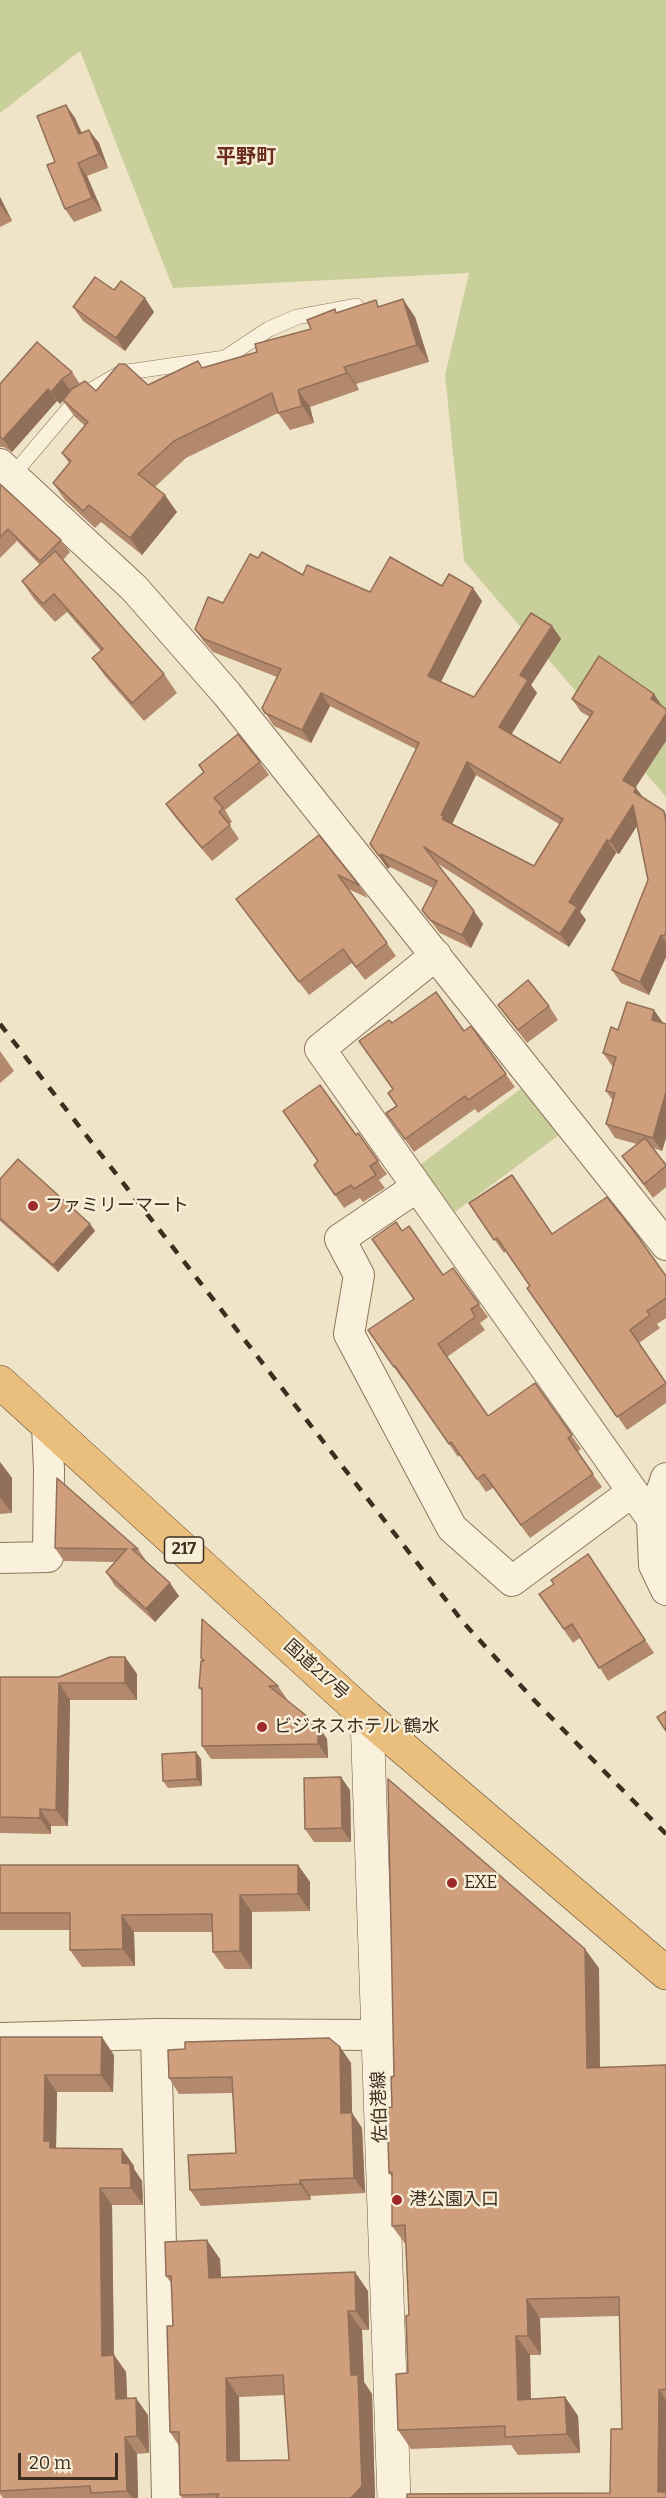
<!DOCTYPE html>
<html>
<head>
<meta charset="utf-8">
<style>
  body { margin:0 }
  #map { position:relative; width:666px; height:2498px; overflow:hidden; background:#f0e4c8; font-family:Bitter,serif }
  canvas { display:block }
  .scale { position:absolute; left:18px; top:2453px; width:100px; height:27px; box-sizing:border-box; border:3px solid #3d2e20; border-top:0; padding-left:8px; font-size:18px; line-height:21px; white-space:nowrap; color:#3d2e20; -webkit-text-stroke:4px #f7eed8; paint-order:stroke }
</style>
</head>
<body>
<div id="map">
<canvas width="666" height="2498"></canvas>
<div class="scale">20 m</div>
</div>
<script>
const g = document.querySelector('canvas').getContext('2d');
g.lineJoin = 'round';
function fill(path, color) { g.fillStyle = color; g.fill(path, 'evenodd'); }
const toPath = rows => new Path2D(rows.map(r => 'M' + r).join(''));
function stroke(path, color, width, dash) { g.strokeStyle = color; g.lineWidth = width; g.lineCap = dash ? 'butt' : 'round'; g.setLineDash(dash || []); g.stroke(path); }
function label(font, color, halo, rows, align = 'center') {
  g.font = font + ' Bitter,"Noto Sans JP",serif'; g.lineWidth = 5; g.setLineDash([]); g.textBaseline = 'middle'; g.strokeStyle = halo; g.fillStyle = color; for (const [text, x, y, turn = 0] of rows) {
    g.save(); g.translate(x, y); g.rotate((+turn || 0) * Math.PI / 180); g.textAlign = isNaN(turn) ? turn : align; if (halo) g.strokeText(text, 0, 0); g.fillText(text, 0, 0); g.restore();
  }
}
fill(toPath([
  [0,0,666,0,666,797,464,561,445,375,469,273,173,288,80,51,0,113],
  [523,1087,559,1135,455,1212,420,1165]
]), '#c9cf9b');
const service = toPath([
  [0,490,78,398,121,373,225,358,269,329,297,317,356,306]
]);
const minor = toPath([
  [0,464,134,588,227,694,666,1245],
  [436,955,320,1049,652,1519],
  [417,1187,340,1239,359,1275,349,1334,452,1528,512,1581,632,1492],
  [666,1478,652,1519,654,1565,666,1590],
  [0,1558,48,1557,49,1470,47,1425],
  [156,2034,167,2498],
  [0,2038,156,2034,378,2035]
]);
const secondary = toPath([
  [367,1717,394,2498]
]);
const trunk = toPath([
  [0,1382,367,1717,666,1973]
]);
stroke(service, '#8d765c', 16);
stroke(minor, '#8d765c', 32);
stroke(secondary, '#6f573f', 34);
stroke(trunk, '#5b4430', 34);
stroke(service, '#faf1dc', 15);
stroke(minor, '#faf1dc', 30);
stroke(secondary, '#faf1dc', 33);
stroke(trunk, '#eabe7c', 33);
stroke(toPath([
  [0,1024,463,1622,533,1699,666,1834]
]), '#3d2e20', 4.5, [10, 10]);
fill(toPath([
  [66,105,75,118,82,133,99,143,108,168,87,176,102,211,74,222,65,209,55,162],
  [0,197,12,221,0,227],
  [114,290,154,312,125,351,83,321,73,307],
  [380,306,415,317,429,362,356,384,359,390,310,407,314,423,290,430,278,413,186,458,155,487,177,512,142,555,101,522,95,528,65,500,53,483,69,463,62,453,85,426,75,417,63,401,60,404,57,401,12,452,4,447,0,447,0,384,72,372,80,384,96,391,148,385,203,368,257,352,311,329,337,313],
  [0,484,61,540,70,552,63,560,164,674,177,693,144,721,105,676,92,658,101,651,67,612,55,622,34,599,22,581,40,565,17,541,0,558],
  [258,558,303,575,370,592,442,586,482,601,441,682,474,697,552,626,561,639,531,685,537,693,511,734,560,763,590,717,581,712,572,699,599,656,636,788,643,798,664,811,666,814,666,957,649,995,621,983,612,970,648,880,637,826,619,854,616,853,580,912,586,920,569,947,435,862,483,924,471,948,440,933,422,910,433,888,390,867,388,869,370,844,416,749,330,706,311,743,274,726,262,708,277,677,213,652,204,642,195,629,223,603],
  [476,775,559,824,534,866,452,824],
  [260,762,269,775,225,810,232,822,229,824,239,839,212,861,175,817,166,804,204,773,199,765],
  [319,835,359,885,368,898,348,889,396,956,365,980,352,963,309,995,236,899],
  [498,1005,549,1006,558,1020,527,1043],
  [392,1023,464,1031,471,1026,515,1087,478,1113,475,1109,414,1152,386,1113,397,1106,393,1089],
  [663,1023,666,1024,666,1138,662,1151,653,1148,666,1165,666,1187,653,1198,622,1156,637,1144,615,1138,606,1124,613,1101,606,1091,613,1067,603,1053,618,1030],
  [0,1051,14,1071,0,1083],
  [358,1133,387,1174,379,1180,385,1188,363,1202,360,1198,344,1208,314,1165],
  [0,1179,90,1224,95,1231,58,1272,0,1221],
  [469,1203,666,1276,666,1318,657,1324,660,1328,639,1343,666,1382,666,1403,627,1430,527,1288,530,1286,506,1251,504,1253],
  [402,1231,443,1275,453,1268,488,1317,480,1323,485,1330,447,1357,488,1416,535,1383,581,1449,577,1452,602,1487,530,1538,493,1488,486,1492,460,1455,458,1457,404,1379,403,1380,368,1330,414,1299],
  [0,1462,12,1478,12,1513,0,1514],
  [55,1548,138,1549,147,1562,179,1596,155,1622,115,1586,106,1572,115,1562,64,1561],
  [588,1554,654,1653,608,1681,581,1637,573,1643,539,1594,554,1584],
  [125,1657,137,1674,137,1700,70,1700,68,1826,51,1826,51,1834,0,1833,0,1677,59,1677],
  [201,1658,278,1686,287,1699,286,1699,327,1739,328,1758,211,1759,202,1746,202,1691,199,1688,203,1661],
  [196,1752,201,1759,202,1786,168,1788,163,1781],
  [350,1790,351,1842,314,1842,305,1829],
  [0,1865,298,1865,310,1882,310,1911,252,1912,252,1969,225,1969,213,1952,212,1932,134,1932,135,1966,82,1967,70,1950,70,1930,0,1930],
  [599,1968,600,2068,666,2065,666,2498,610,2493,622,2429,619,2316,540,2318,541,2355,530,2355,531,2399,565,2397,578,2416,580,2453,518,2455,511,2445,411,2449,398,2430,408,2373,409,2315,406,2245,392,2226,392,2177,389,2173,394,2076],
  [0,2037,114,2055,113,2092,57,2092,56,2148,122,2149,134,2166,134,2169,142,2181,143,2205,112,2205,114,2355,126,2372,127,2398,148,2415,149,2453,137,2454,138,2498,3,2498,0,2494],
  [340,2047,351,2063,352,2113,362,2128,365,2193,310,2196,311,2200,201,2206,190,2190,236,2153,233,2093,179,2094,169,2078],
  [220,2259,221,2277,368,2291,369,2330,362,2330,364,2382,372,2394,375,2498,182,2498,180,2495,179,2446,170,2432,173,2326,172,2284,166,2276],
  [284,2395,289,2460,240,2461,239,2397]
]), '#b2896c');
fill(toPath([
  [66,105,75,118,88,148,79,134],
  [89,130,99,143,108,168,99,154],
  [78,163,87,176,102,211,92,198],
  [0,197,12,221,0,205],
  [145,298,154,312,125,351,116,338],
  [403,299,415,317,429,362,417,345],
  [344,367,356,384,359,390,347,373],
  [62,379,71,391,60,404,51,392],
  [48,389,57,401,12,452,3,439],
  [298,390,310,407,314,423,302,406],
  [165,495,177,512,142,555,130,538],
  [473,588,482,601,437,689,428,676],
  [552,626,561,639,531,685,537,693,508,740,499,727,520,675],
  [321,693,330,706,311,743,302,730],
  [654,694,663,707,651,699],
  [666,714,666,741,632,793,623,780],
  [467,762,476,775,451,826,442,819,441,815],
  [636,788,646,801,634,792],
  [633,805,642,818,619,854,610,841],
  [607,840,616,853,580,912,586,920,569,947,560,934,569,902],
  [381,854,390,867,388,869,379,856],
  [474,911,483,924,471,948,462,935],
  [661,935,666,942,666,957,649,995,640,982],
  [654,1010,664,1024,652,1020],
  [666,1092,666,1138,662,1151,653,1138],
  [90,1224,95,1231,58,1272,53,1265],
  [0,1462,12,1478,12,1513,0,1497],
  [170,1583,179,1596,155,1622,146,1609],
  [125,1657,137,1674,137,1700,125,1683],
  [59,1683,70,1700,68,1826,56,1810],
  [318,1725,327,1739,328,1758,318,1744],
  [196,1752,201,1759,202,1786,197,1779],
  [341,1777,350,1790,351,1842,342,1828],
  [40,1809,51,1826,51,1834,40,1818],
  [298,1865,310,1882,310,1911,298,1894],
  [240,1895,252,1912,252,1969,240,1951],
  [122,1915,134,1932,135,1966,123,1949],
  [585,1949,599,1968,600,2087,587,2068],
  [102,2037,114,2055,113,2092,101,2075],
  [340,2047,351,2063,352,2113,362,2128,365,2193,354,2178,341,2113],
  [45,2075,57,2092,56,2150,62,2165,44,2141],
  [122,2149,134,2166,134,2169,142,2181,143,2205,131,2188,122,2163],
  [300,2180,310,2196,311,2200,300,2184],
  [100,2188,112,2205,114,2373,102,2356],
  [207,2240,220,2259,222,2297,209,2278],
  [355,2272,368,2291,369,2330,356,2311],
  [527,2299,540,2318,541,2355,528,2336],
  [348,2311,362,2330,364,2382,372,2394,375,2498,351,2498,351,2375],
  [516,2336,530,2355,531,2419,518,2400],
  [114,2355,126,2372,128,2416,116,2399],
  [226,2378,239,2397,240,2480,227,2461],
  [659,2390,666,2400,666,2498,658,2492],
  [565,2397,578,2416,580,2453,567,2434],
  [136,2398,148,2415,149,2453,137,2436],
  [125,2437,137,2454,138,2498,132,2498,127,2491]
]), '#916f58');
const building = toPath([
  [66,105,79,134,89,130,99,154,78,163,92,198,65,209,47,165,55,162,37,116,66,105],
  [95,277,114,290,121,281,145,298,116,338,73,307,95,277],
  [403,299,417,345,344,367,347,373,298,390,302,406,278,413,272,393,174,441,138,474,165,495,130,538,89,505,83,511,53,483,71,461,62,453,88,422,63,400,72,389,85,381,96,391,119,364,125,364,148,385,198,361,202,368,257,352,255,344,311,329,307,320,335,309,336,313,376,300,378,307,403,299],
  [37,342,72,372,62,379,51,392,48,389,3,439,0,437,0,384,37,342],
  [0,484,61,540,40,561,8,529,0,537,0,484],
  [55,551,164,674,132,703,92,658,103,649,54,594,43,604,22,581,55,551],
  [262,552,303,575,307,565,370,592,390,557,442,586,449,574,473,588,428,676,474,697,531,613,552,626,520,675,528,680,499,727,560,763,593,712,572,699,599,656,654,694,651,699,666,709,666,714,623,780,636,788,634,792,664,811,666,823,666,932,664,936,661,935,640,982,612,970,648,880,633,805,610,841,607,840,569,902,577,907,560,934,424,847,474,911,462,935,430,920,422,910,437,881,381,854,379,856,370,844,419,743,321,693,302,730,265,713,262,708,281,669,204,639,195,629,208,597,223,603,250,554,258,558,262,552],
  [467,762,563,819,534,866,442,819,444,816,441,815,467,762],
  [238,734,260,762,214,798,223,808,219,812,230,825,202,848,166,804,204,772,199,765,238,734],
  [319,835,359,885,338,875,387,943,356,967,343,949,299,982,236,899,319,835],
  [528,980,549,1006,518,1030,498,1005,528,980],
  [436,992,464,1031,471,1026,506,1074,468,1100,465,1096,405,1139,386,1113,397,1106,388,1093,393,1089,359,1041,389,1020,392,1023,436,992],
  [627,1002,654,1010,652,1020,666,1024,666,1092,653,1138,606,1124,615,1093,606,1091,616,1057,603,1053,611,1027,618,1030,627,1002],
  [320,1085,356,1135,358,1133,378,1161,370,1166,376,1175,354,1189,351,1185,335,1195,314,1165,318,1161,283,1111,320,1085],
  [645,1138,666,1165,666,1166,644,1184,622,1156,645,1138],
  [18,1159,90,1224,53,1265,0,1218,0,1179,18,1159],
  [512,1175,552,1234,607,1197,636,1234,666,1276,666,1298,647,1311,650,1315,630,1330,666,1383,617,1417,527,1288,530,1286,497,1238,494,1240,469,1203,512,1175],
  [396,1222,402,1231,409,1226,443,1275,453,1268,479,1304,471,1309,475,1317,438,1344,488,1416,535,1383,572,1435,568,1438,593,1474,521,1525,484,1474,477,1479,451,1442,449,1444,395,1366,394,1367,368,1330,414,1299,372,1239,396,1222],
  [57,1478,138,1549,132,1549,170,1583,146,1609,106,1572,127,1549,55,1548,57,1478],
  [588,1554,645,1640,599,1668,572,1624,564,1629,539,1594,554,1584,551,1580,588,1554],
  [202,1619,278,1686,269,1686,318,1725,318,1744,202,1746,202,1688,199,1688,201,1661,204,1661,201,1658,202,1619],
  [110,1657,125,1657,125,1683,59,1683,56,1810,40,1809,40,1818,0,1817,0,1677,59,1677,110,1657],
  [666,1711,666,1731,657,1717,666,1711],
  [196,1752,197,1779,163,1781,162,1754,196,1752],
  [341,1777,342,1828,305,1829,304,1778,341,1777],
  [388,1779,585,1949,587,2068,666,2065,666,2389,659,2390,658,2492,666,2492,666,2498,407,2498,407,2494,610,2493,611,2429,622,2429,619,2297,527,2299,528,2336,516,2336,518,2400,565,2397,567,2434,505,2437,505,2426,398,2430,396,2374,408,2373,406,2316,409,2315,405,2225,392,2226,392,2172,389,2173,387,2108,392,2107,391,2077,394,2076,388,1779],
  [0,1865,298,1865,298,1894,240,1895,240,1951,213,1952,212,1914,122,1915,123,1949,70,1950,70,1913,0,1913,0,1865],
  [0,2037,102,2037,101,2075,45,2075,44,2141,50,2141,50,2148,122,2149,122,2163,130,2164,131,2188,100,2188,102,2356,114,2355,116,2399,136,2398,137,2436,125,2437,127,2491,91,2493,90,2486,0,2491,0,2037],
  [329,2038,340,2047,341,2113,352,2113,354,2178,300,2180,300,2184,190,2190,188,2155,236,2153,232,2077,169,2078,168,2050,185,2049,185,2042,329,2038],
  [207,2240,209,2278,355,2272,356,2311,348,2311,351,2375,358,2375,362,2486,351,2498,216,2498,219,2494,180,2495,179,2432,170,2432,167,2326,173,2326,171,2276,166,2276,165,2242,207,2240],
  [283,2375,289,2460,227,2461,226,2378,283,2375]
]);
fill(building, '#cf9f7d');
stroke(building, '#916f58', 1.5);
for (const [x, y, r, color] of [
  [33,1206,6,"#9e2a2b"],
  [262,1727,6,"#9e2a2b"],
  [452,1883,6,"#9e2a2b"],
  [397,2200,6,"#9e2a2b"]
]) { const dot = new Path2D(); dot.arc(x, y, r, 0, 2 * Math.PI); g.fillStyle = color; g.fill(dot); stroke(dot, '#f7eed8', 2); }
for (const [x, y, w] of [
  [184,1550,39]
]) { const box = new Path2D(); box.roundRect(x - w / 2, y - 13, w, 26, 4.5); g.fillStyle = '#f7eed8'; g.fill(box); stroke(box, '#3d2e20', 1.5); }
label('bold 16px', '#3d2e20', null, [
  ["217",184,1550]
]);
label('18px', '#3d2e20', '#f7eed8', [
  ["ファミリーマート",45,1206],
  ["ビジネスホテル 鶴水",274,1727],
  ["EXE",464,1883],
  ["港公園入口",409,2200]
], 'left');
label('18px', '#3d2e20', '#f7eed8', [
  ["国道217号",316,1670,42],
  ["佐伯港線",380,2107,-92]
]);
label('bold 20px', '#6b2e1e', '#f7eed8', [
  ["平野町",246,157]
]);
</script>
</body>
</html>
